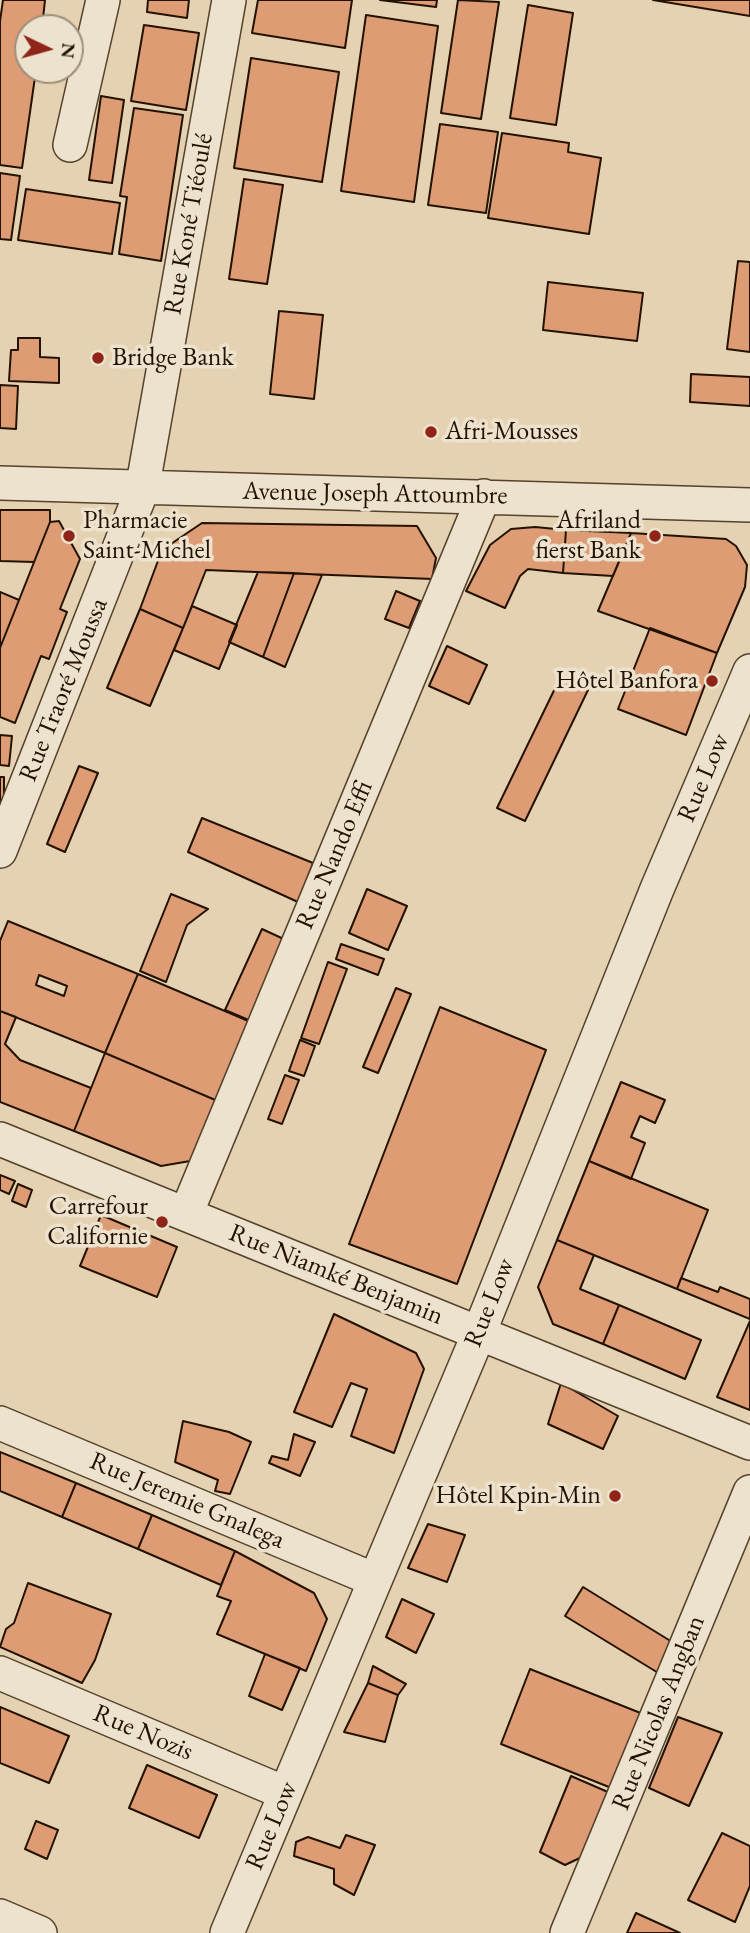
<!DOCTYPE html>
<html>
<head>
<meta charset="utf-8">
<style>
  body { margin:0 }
  #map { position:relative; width:750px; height:1933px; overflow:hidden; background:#e4d2b2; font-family:"EB Garamond",serif }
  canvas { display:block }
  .north { position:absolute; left:14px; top:14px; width:70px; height:70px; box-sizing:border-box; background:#ede2cd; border:2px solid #9d8f7b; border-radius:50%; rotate:95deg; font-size:19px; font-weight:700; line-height:28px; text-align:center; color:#241200 }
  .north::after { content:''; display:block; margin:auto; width:24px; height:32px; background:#8f2418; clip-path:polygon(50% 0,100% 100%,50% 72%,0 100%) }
</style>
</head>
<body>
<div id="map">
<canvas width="750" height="1933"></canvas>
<div class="north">N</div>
</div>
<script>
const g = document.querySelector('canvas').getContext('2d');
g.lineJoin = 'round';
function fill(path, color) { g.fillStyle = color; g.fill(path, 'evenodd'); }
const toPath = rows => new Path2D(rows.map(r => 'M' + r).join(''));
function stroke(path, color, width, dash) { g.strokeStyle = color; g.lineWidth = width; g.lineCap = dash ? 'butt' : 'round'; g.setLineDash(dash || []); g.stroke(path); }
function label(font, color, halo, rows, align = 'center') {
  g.font = font + ' "EB Garamond",serif'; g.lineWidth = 7; g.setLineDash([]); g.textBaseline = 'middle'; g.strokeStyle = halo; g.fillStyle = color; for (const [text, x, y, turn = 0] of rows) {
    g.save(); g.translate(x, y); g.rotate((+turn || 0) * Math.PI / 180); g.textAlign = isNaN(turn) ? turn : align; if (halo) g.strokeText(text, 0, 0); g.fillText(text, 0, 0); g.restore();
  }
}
const building = toPath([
  [3,0,45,0,42,28,28,28,28,70,36,70,22,168,0,165,0,21,3,0],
  [148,0,189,0,187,18,147,12,148,0],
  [258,0,352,0,345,48,252,33,258,0],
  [380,0,437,0,436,7,380,0],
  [458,0,499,2,481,119,441,113,458,0],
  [653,0,750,0,750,16,653,0],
  [528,5,573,13,556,125,510,118,528,5],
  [366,15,438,26,414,202,341,191,366,15],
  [144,25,199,33,186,110,131,101,144,25],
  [251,58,339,72,322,182,234,168,251,58],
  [101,96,124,100,112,183,89,180,101,96],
  [134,108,183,115,161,261,119,254,127,197,120,196,134,108],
  [440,124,498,132,486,213,428,205,440,124],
  [502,133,569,143,568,152,601,158,589,234,488,218,502,133],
  [0,173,20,176,11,240,0,239,0,173],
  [244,179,283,185,267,284,229,279,244,179],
  [26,189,120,203,112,254,18,240,26,189],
  [738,261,750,262,750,352,727,349,738,261],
  [548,282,643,293,637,341,543,330,548,282],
  [279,311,323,315,314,399,270,394,279,311],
  [18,338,40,338,40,357,59,358,59,383,9,381,11,350,18,350,18,338],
  [691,374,750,377,750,406,690,402,691,374],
  [0,385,18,386,16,429,0,428,0,385],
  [0,510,50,510,50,522,34,562,0,561,0,510],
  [59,521,80,559,60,609,67,612,49,659,41,656,15,723,0,717,0,648,50,522,59,521],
  [202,523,417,526,436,558,432,579,206,570,183,628,140,609,162,550,202,523],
  [535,527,566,530,563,573,528,569,520,576,505,608,466,591,490,545,511,529,535,527],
  [566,530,631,533,613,576,563,573,566,530],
  [631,533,726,539,736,546,747,565,745,587,717,653,598,611,631,533],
  [258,572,294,573,263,657,229,642,258,572],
  [294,573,322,575,285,667,263,657,294,573],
  [396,591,420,601,409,628,385,619,396,591],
  [0,592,19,600,0,648,0,592],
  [192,606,237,625,219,669,174,650,192,606],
  [140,609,183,628,150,706,107,688,140,609],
  [650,628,717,653,686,735,618,709,650,628],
  [447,646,487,665,469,704,429,686,447,646],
  [561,676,588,690,525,821,497,808,561,676],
  [0,735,12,736,9,766,0,765,0,735],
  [79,766,98,773,65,852,47,844,79,766],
  [0,777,4,777,4,805,0,805,0,777],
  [202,818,313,863,298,902,188,852,202,818],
  [367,889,407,906,388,950,349,933,367,889],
  [171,894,208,909,187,925,166,982,140,971,171,894],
  [8,921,138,974,105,1053,0,1011,0,941,8,921],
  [39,975,67,986,64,996,36,985,39,975],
  [262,929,288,941,251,1021,225,1010,262,929],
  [341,944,384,959,378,975,336,959,341,944],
  [328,962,347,969,319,1044,301,1038,328,962],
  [138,974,253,1023,220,1102,105,1053,138,974],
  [396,988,411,994,378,1073,363,1067,396,988],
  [440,1007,546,1050,457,1284,349,1244,440,1007],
  [0,1011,16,1017,5,1044,20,1060,91,1088,74,1131,0,1102,0,1011],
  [300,1040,315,1046,304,1076,289,1071,300,1040],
  [105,1053,220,1102,196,1160,161,1166,74,1131,105,1053],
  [285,1075,299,1080,282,1124,268,1119,285,1075],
  [621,1082,665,1100,655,1123,640,1116,631,1137,645,1143,631,1179,589,1161,621,1082],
  [589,1161,708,1210,677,1289,557,1240,589,1161],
  [0,1175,15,1181,9,1194,0,1190,0,1175],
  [18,1184,32,1190,26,1207,12,1201,18,1184],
  [101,1215,177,1247,157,1297,80,1266,101,1215],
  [557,1240,594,1255,580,1289,619,1305,603,1344,553,1324,538,1287,557,1240],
  [681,1278,718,1292,720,1287,750,1299,750,1319,677,1289,681,1278],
  [619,1305,701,1340,685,1379,603,1344,619,1305],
  [334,1314,416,1353,424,1369,394,1453,351,1436,367,1389,351,1383,332,1427,294,1412,334,1314],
  [750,1321,750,1410,717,1397,750,1321],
  [561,1383,618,1416,603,1449,548,1424,561,1383],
  [183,1421,229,1432,251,1442,230,1494,215,1491,218,1480,175,1462,183,1421],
  [294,1434,315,1442,300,1476,269,1463,272,1456,288,1460,294,1434],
  [0,1452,76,1483,62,1517,0,1491,0,1452],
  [76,1483,152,1515,138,1549,62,1517,76,1483],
  [152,1515,235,1551,221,1585,138,1549,152,1515],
  [428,1524,465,1535,447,1582,408,1568,428,1524],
  [235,1551,314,1593,327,1619,306,1671,217,1634,231,1601,217,1596,235,1551],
  [28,1583,111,1614,95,1660,82,1683,0,1647,6,1629,14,1623,28,1583],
  [583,1587,677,1645,660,1674,565,1616,583,1587],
  [402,1599,434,1614,416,1653,386,1637,402,1599],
  [265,1654,300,1668,282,1710,249,1696,265,1654],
  [373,1666,406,1684,398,1695,368,1683,373,1666],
  [530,1669,643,1714,614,1789,501,1744,530,1669],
  [368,1683,398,1695,385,1742,344,1732,368,1683],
  [0,1707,69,1736,49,1783,0,1763,0,1707],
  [678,1717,722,1733,689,1806,649,1788,678,1717],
  [147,1765,217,1795,199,1838,129,1808,147,1765],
  [571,1776,617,1796,603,1847,565,1865,540,1852,571,1776],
  [36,1821,58,1830,47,1859,25,1849,36,1821],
  [722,1833,750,1846,750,1886,735,1922,688,1900,722,1833],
  [346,1835,375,1845,354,1895,334,1884,334,1869,294,1856,296,1842,308,1837,340,1848,346,1835],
  [636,1913,680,1933,627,1933,636,1913]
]);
fill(building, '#de9c75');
stroke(building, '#241200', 2);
const minor = toPath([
  [70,145,103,0],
  [0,483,750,505],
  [0,851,142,490,229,0],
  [0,1139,750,1443],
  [186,1214,484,496],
  [0,1423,375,1580],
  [0,1673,285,1793],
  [0,1916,40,1933],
  [227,1933,479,1333,657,889,750,671],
  [567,1933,750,1492]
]);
stroke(minor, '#54422c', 36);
stroke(minor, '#ede2cd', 33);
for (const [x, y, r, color] of [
  [98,358,7,"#8f2418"],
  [431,432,7,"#8f2418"],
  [69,536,7,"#8f2418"],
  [655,536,7,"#8f2418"],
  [712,681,7,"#8f2418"],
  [162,1222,7,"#8f2418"],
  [615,1496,7,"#8f2418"]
]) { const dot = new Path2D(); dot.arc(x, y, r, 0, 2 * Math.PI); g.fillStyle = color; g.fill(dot); stroke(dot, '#ede2cd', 2.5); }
label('26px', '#241200', '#ede2cd', [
  ["Rue Koné Tiéoulé",189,224,-80],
  ["Avenue Joseph Attoumbre",375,494,1],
  ["Rue Traoré Moussa",64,690,-68],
  ["Rue Low",704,778,-67],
  ["Rue Nando Effi",335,855,-67],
  ["Rue Niamké Benjamin",336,1275,22],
  ["Rue Low",490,1303,-68],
  ["Rue Jeremie Gnalega",187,1501,23],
  ["Rue Nicolas Angban",659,1713,-68],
  ["Rue Nozis",143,1733,23],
  ["Rue Low",272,1826,-67]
]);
label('26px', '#241200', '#ede2cd', [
  ["Bridge Bank",112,358,"left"],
  ["Afri-Mousses",445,432,"left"],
  ["Pharmacie",83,521,"left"],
  ["Saint-Michel",83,551,"left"],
  ["Afriland",641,521],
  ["fierst Bank",641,551],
  ["Hôtel Banfora",698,681],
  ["Carrefour",148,1207],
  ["Californie",148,1237],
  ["Hôtel Kpin-Min",601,1496]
], 'right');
</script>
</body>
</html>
